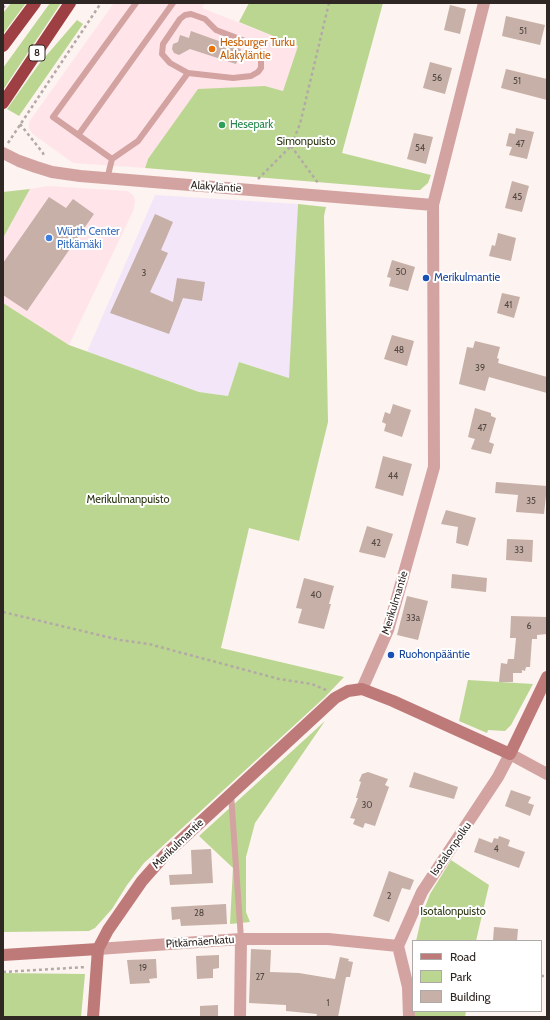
<!DOCTYPE html>
<html>
<head>
<meta charset="utf-8">
<style>
  body { margin:0 }
  #map { position:relative; width:550px; height:1020px; overflow:hidden; background:#fdf3f0; font-family:Cabin,sans-serif }
  canvas { display:block }
  .frame { position:absolute; inset:0; border:4px solid #2f2723; pointer-events:none }
  .legend { position:absolute; left:412px; top:940px; width:130px; height:72px; box-sizing:border-box; background:#fff; border:1px solid #aca9a7; margin:0; padding:5px 7px; list-style:none; font-size:12px; color:#2f2723 }
  .legend li { display:flex; align-items:center; gap:8px; height:20px }
  .legend b { width:20px; border:1px solid #aca9a7 }
</style>
</head>
<body>
<div id="map">
<canvas width="550" height="1020"></canvas>
<div class="frame"></div>
<ul class="legend">
<li><b style="height:5px;background:#be7a79"></b>Road</li>
<li><b style="height:11px;background:#bbd691"></b>Park</li>
<li><b style="height:11px;background:#c7b0a7"></b>Building</li>
</ul>
</div>
<script>
const g = document.querySelector('canvas').getContext('2d');
g.lineJoin = 'round';
function fill(path, color) { g.fillStyle = color; g.fill(path, 'evenodd'); }
const toPath = rows => new Path2D(rows.map(r => 'M' + r).join(''));
function stroke(path, color, width, dash) { g.strokeStyle = color; g.lineWidth = width; g.lineCap = dash ? 'butt' : 'round'; g.setLineDash(dash || []); g.stroke(path); }
function label(font, color, halo, rows, align = 'center') {
  g.font = font + ' Cabin,sans-serif'; g.lineWidth = 4; g.setLineDash([]); g.textBaseline = 'middle'; g.strokeStyle = halo; g.fillStyle = color; for (const [text, x, y, turn = 0] of rows) {
    g.save(); g.translate(x, y); g.rotate((+turn || 0) * Math.PI / 180); g.textAlign = isNaN(turn) ? turn : align; if (halo) g.strokeText(text, 0, 0); g.fillText(text, 0, 0); g.restore();
  }
}
fill(toPath([
  [114,3,205,3,202,8,298,46,283,91,265,86,148,159,145,168,73,163,33,134,29,129,29,122],
  [48,186,127,191,133,195,135,200,134,209,69,345,3,303,3,238,30,189]
]), '#ffe4e9');
fill(toPath([
  [155,195,298,204,290,378,239,362,228,396,199,392,87,352]
]), '#f4e6f9');
fill(toPath([
  [11,3,26,3,3,34,3,13],
  [50,3,61,3,3,90,3,68],
  [249,3,383,3,342,153,431,175,428,183,420,190,414,190,145,168,148,159,198,89,265,86,283,91,298,46,239,22],
  [77,20,83,24,19,116,7,109,39,64],
  [30,189,3,238,3,192],
  [298,204,326,207,324,216,328,422,299,541,249,528,221,648,344,677,325,697,144,863,127,885,112,909,95,928,89,931,3,932,3,303,69,345,199,392,228,396,239,362,289,378],
  [468,680,533,684,511,725,505,731,488,730,487,733,459,721],
  [325,721,255,823,246,857,246,912,250,922,230,924,233,868,199,836],
  [451,860,489,885,476,941,416,941,422,915,430,894],
  [3,973,85,974,81,1017,3,1017],
  [414,1011,466,1011,465,1017,413,1017]
]), '#bbd691');
fill(toPath([
  [450,5,466,9,460,34,444,30],
  [506,16,545,25,540,45,502,36],
  [191,31,241,49,236,64,190,49,179,55,174,53,172,49,173,44,178,42,180,35,189,38],
  [430,62,452,68,445,94,423,88],
  [506,69,547,79,547,100,501,88],
  [516,128,534,132,527,159,509,155,512,147,506,146,509,133,515,134],
  [414,133,433,137,426,164,407,159],
  [512,181,529,186,522,212,505,208],
  [49,197,66,208,73,199,94,214,27,311,3,295,3,263],
  [155,214,173,222,161,250,168,253,150,292,173,302,177,278,205,282,202,301,183,298,169,334,110,313],
  [498,233,516,238,511,261,489,256,492,245,495,246],
  [392,260,415,267,408,291,389,286,391,278,387,277],
  [502,293,520,297,514,318,497,313],
  [392,335,414,341,407,366,384,359],
  [475,341,500,347,497,358,499,359,498,363,547,377,547,393,489,377,485,391,459,384,467,347,473,348],
  [393,404,411,410,402,437,384,431,386,424,382,422,385,412,390,414],
  [475,408,491,413,491,416,496,418,489,442,494,444,491,454,471,449,475,439,468,437],
  [383,456,412,464,403,496,375,488],
  [496,482,547,486,544,514,516,512,518,495,495,493],
  [446,510,476,518,468,546,456,543,458,527,441,524],
  [367,526,393,534,385,558,359,552],
  [507,539,533,540,532,562,506,560],
  [452,574,487,578,486,592,451,588],
  [304,578,334,586,329,604,331,604,324,629,298,623,302,609,296,608],
  [407,596,428,601,418,640,397,635],
  [511,616,547,617,547,634,537,635,537,639,532,639,530,667,526,667,525,671,522,670,522,673,513,673,513,682,499,682,501,663,507,664,508,659,514,659,516,638,510,638],
  [368,772,388,779,385,785,389,787,375,826,365,823,363,828,353,824,355,819,350,818,358,798,356,798,361,782,359,781,362,774],
  [414,772,458,787,454,799,409,787],
  [511,790,531,797,528,803,534,805,530,816,505,806],
  [499,836,510,840,508,846,525,852,519,868,474,852,479,838,492,843,494,838,498,839],
  [211,849,213,883,170,885,169,875,192,874,191,850],
  [389,871,414,880,410,890,402,888,389,922,373,916],
  [226,904,227,924,181,926,180,919,172,920,171,907],
  [494,927,518,929,517,941,493,941],
  [251,949,271,950,270,972,299,973,335,979,340,957,349,959,348,961,353,962,350,977,346,977,338,1017,316,1017,317,1014,286,1011,286,1005,249,1003],
  [219,955,219,968,213,969,213,978,197,979,196,956],
  [156,959,157,978,149,979,150,983,130,984,127,960],
  [218,1005,218,1017,200,1017,200,1006]
]), '#c7b0a7');
stroke(toPath([
  [3,8,7,3],
  [20,124,43,153,44,157],
  [8,143,101,3],
  [291,146,318,183],
  [258,179,291,146,300,124,329,3],
  [3,612,120,640,149,644,279,679,312,684,326,690],
  [3,972,86,967],
  [541,976,547,976]
]), '#b3aaa6', 2.5, [3, 3]);
stroke(toPath([
  [191,14,205,19,216,30,253,44,258,50,261,59,261,68,258,72,251,76,233,78,188,73,170,63,162,54,163,44,180,19,185,15,191,14],
  [79,134,173,3],
  [112,159,53,117,136,3],
  [107,179,112,159,138,141,188,73],
  [231,794,241,939]
]), '#d3a3a1', 6);
stroke(toPath([
  [3,153,19,161,36,167,52,172,80,176,433,205],
  [362,689,388,630,434,467,433,205,484,3],
  [398,946,422,892,498,777,510,754,547,774],
  [398,946,408,987,409,1017],
  [98,949,241,939,328,939,398,946],
  [240,1017,241,939]
]), '#d3a3a1', 12);
stroke(toPath([
  [3,955,98,949],
  [93,1017,98,949,108,930,142,881,165,855,335,698,348,691,362,689,393,701,510,754,547,677]
]), '#be7a79', 12);
stroke(toPath([
  [3,46,35,3],
  [3,103,70,3]
]), '#9e3f43', 12);
for (const [x, y, r, color] of [
  [212,49,4,"#e8710a"],
  [222,125,4,"#2e9e5b"],
  [49,238,4,"#3f7fe0"],
  [426,278,4,"#1a4fb4"],
  [391,655,4,"#1a4fb4"]
]) { const dot = new Path2D(); dot.arc(x, y, r, 0, 2 * Math.PI); g.fillStyle = color; g.fill(dot); stroke(dot, '#fff', 1.5); }
label('9px', '#554944', null, [
  ["51",523,31],
  ["56",437,78],
  ["51",517,81],
  ["47",520,144],
  ["54",420,148],
  ["45",517,197],
  ["50",401,272],
  ["3",144,273],
  ["41",508,305],
  ["48",399,350],
  ["39",480,368],
  ["47",482,428],
  ["44",393,476],
  ["35",531,501],
  ["42",376,543],
  ["33",519,550],
  ["40",316,595],
  ["33a",413,618],
  ["6",529,626],
  ["30",367,805],
  ["4",496,849],
  ["2",389,896],
  ["28",199,913],
  ["19",143,968],
  ["27",260,977],
  ["1",328,1003]
]);
for (const [x, y, w] of [
  [37,53,16]
]) { const box = new Path2D(); box.roundRect(x - w / 2, y - 8, w, 16, 3); g.fillStyle = '#fff'; g.fill(box); stroke(box, '#2f2723', 1); }
label('bold 10px', '#2f2723', null, [
  ["8",37,53]
]);
label('11px', '#c56008', '#fff', [
  ["Hesburger Turku",220,43],
  ["Alakyläntie",220,56]
], 'left');
label('11px', '#27864d', '#fff', [
  ["Hesepark",230,125]
], 'left');
label('11px', '#27340d', '#fff', [
  ["Simonpuisto",306,142],
  ["Merikulmanpuisto",128,500],
  ["Isotalonpuisto",453,912]
]);
label('11px', '#2f2723', '#fff', [
  ["Alakyläntie",216,187,4],
  ["Merikulmantie",395,603,-73],
  ["Merikulmantie",178,844,-44],
  ["Isotalonpolku",451,849,-55],
  ["Pitkämäenkatu",200,942,-4]
]);
label('11px', '#366cbe', '#fff', [
  ["Würth Center",57,232],
  ["Pitkämäki",57,245]
], 'left');
label('11px', '#164399', '#fff', [
  ["Merikulmantie",434,278],
  ["Ruohonpääntie",399,655]
], 'left');
</script>
</body>
</html>
